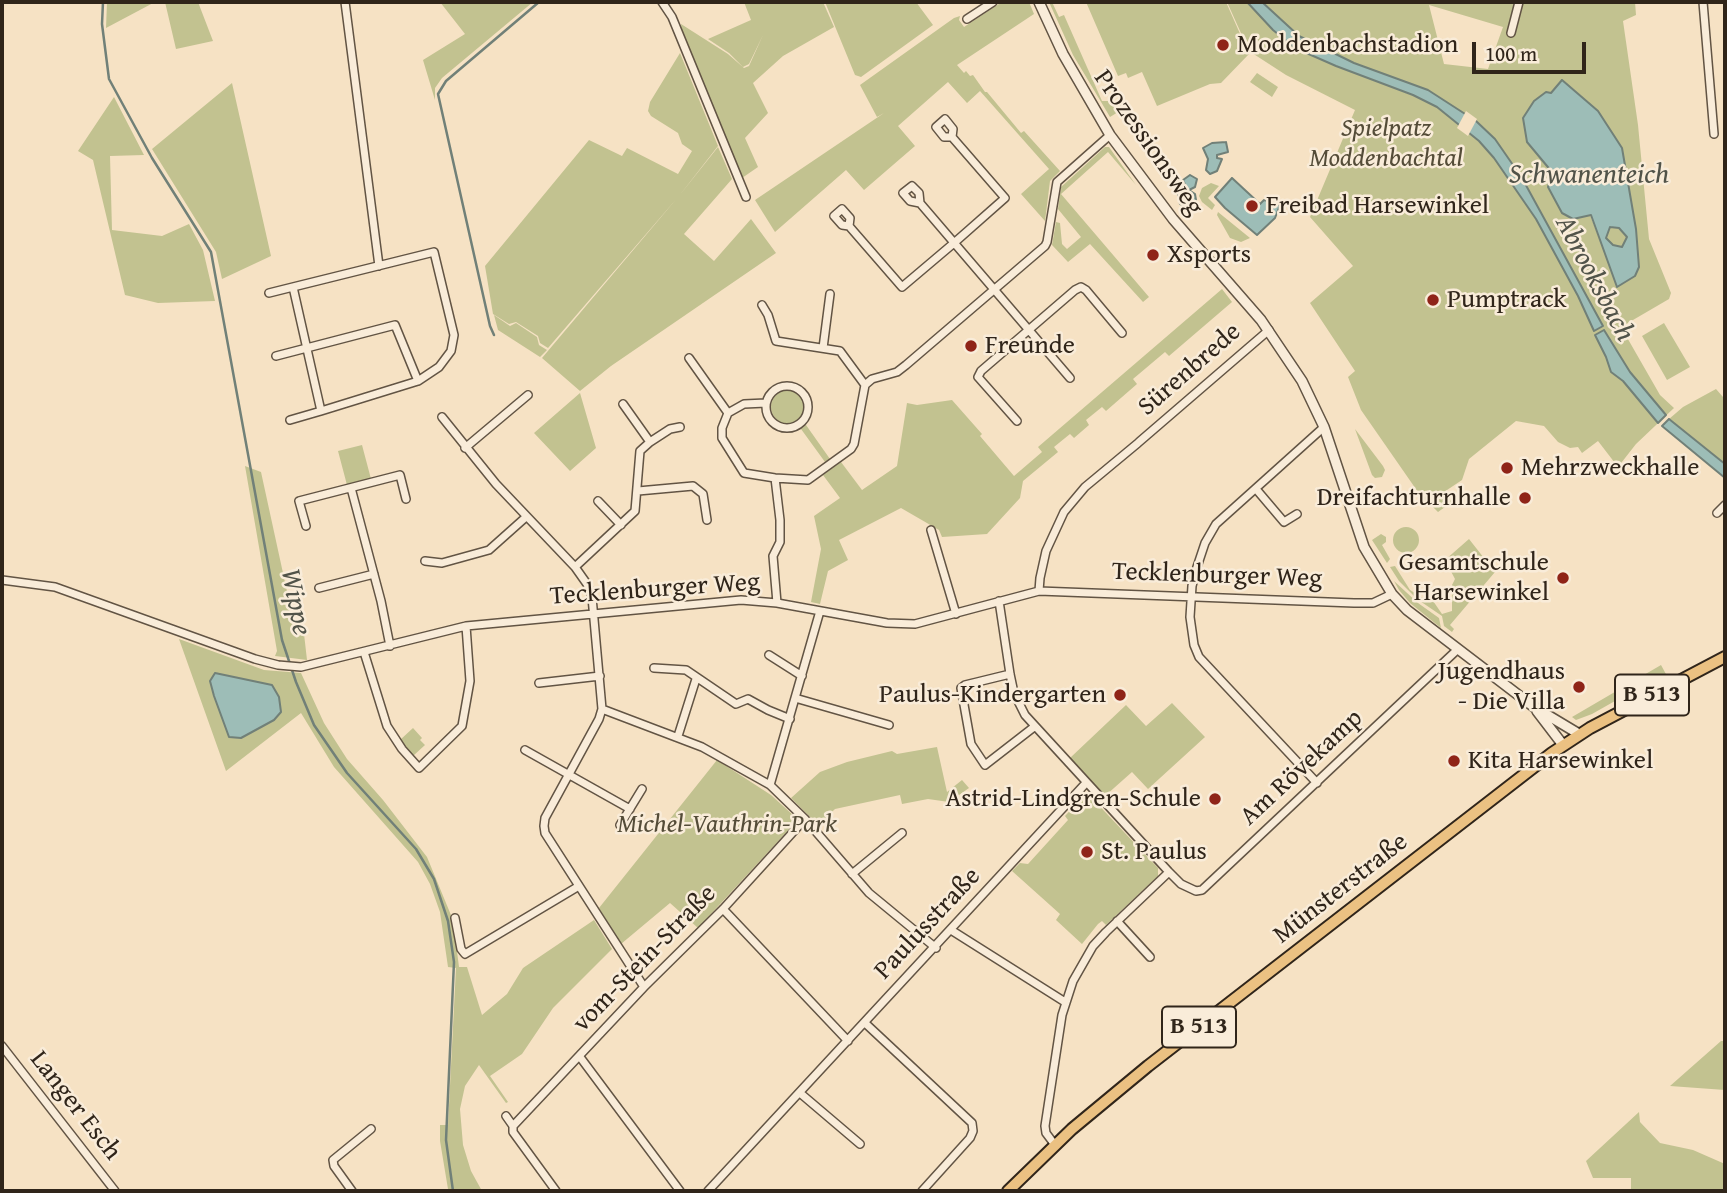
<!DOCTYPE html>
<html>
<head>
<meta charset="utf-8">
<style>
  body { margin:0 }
  #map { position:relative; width:1727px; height:1193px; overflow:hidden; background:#f6e2c4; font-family:"Gentium Book Plus",serif }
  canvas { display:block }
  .frame { position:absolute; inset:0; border:4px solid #30251a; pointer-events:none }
  .scale { position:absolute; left:1472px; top:42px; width:114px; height:32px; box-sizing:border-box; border:4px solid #30251a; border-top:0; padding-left:9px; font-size:21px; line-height:24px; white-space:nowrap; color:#30251a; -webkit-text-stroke:5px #f9ecd9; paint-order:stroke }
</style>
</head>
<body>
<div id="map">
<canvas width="1727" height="1193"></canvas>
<div class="frame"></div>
<div class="scale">100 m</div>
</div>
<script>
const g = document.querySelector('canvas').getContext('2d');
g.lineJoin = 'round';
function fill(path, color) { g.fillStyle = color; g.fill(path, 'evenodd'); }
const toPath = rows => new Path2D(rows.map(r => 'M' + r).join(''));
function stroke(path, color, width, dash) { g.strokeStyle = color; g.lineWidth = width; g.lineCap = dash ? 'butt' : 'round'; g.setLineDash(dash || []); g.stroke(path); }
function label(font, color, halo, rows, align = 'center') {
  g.font = font + ' "Gentium Book Plus",serif'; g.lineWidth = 5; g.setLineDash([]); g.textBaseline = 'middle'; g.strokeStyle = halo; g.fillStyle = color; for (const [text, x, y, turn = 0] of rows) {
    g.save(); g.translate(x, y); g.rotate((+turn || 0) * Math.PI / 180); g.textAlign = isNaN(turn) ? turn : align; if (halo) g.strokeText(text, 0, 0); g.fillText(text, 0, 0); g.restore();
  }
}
fill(toPath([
  [107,2,155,2,106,28],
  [165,2,198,2,213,41,176,49],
  [440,2,533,2,442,78,435,88,435,100,423,60,465,34],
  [744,2,823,2,834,27,783,56,753,83,768,113,745,138,758,167,742,178,682,35,681,24,728,54,744,68,749,66,763,35,749,64,743,67,729,53,708,39,751,20],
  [825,2,916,2,933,25,861,77,855,75],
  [1002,2,1029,2,1034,14,957,65,964,73,966,71,970,76,973,75,985,92,987,92,1021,133,1024,131,1060,171,1050,181,1045,221,1021,194,1049,169,980,91,967,103,948,82,898,126,915,146,864,190,846,170,775,232,755,200,884,113,877,117,860,85,954,18,960,16,959,20,964,27],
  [1049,2,1052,2,1059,17,1064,15,1102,101,1118,101,1122,104,1123,109,1110,117,1073,55],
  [1086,2,1226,2,1249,54,1221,83,1210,84,1157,106,1142,72,1128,78,1126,73,1118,76],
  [1227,2,1635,2,1636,15,1623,21,1638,125,1649,239,1671,293,1669,299,1621,327,1660,395,1674,408,1636,444,1618,467,1598,441,1582,453,1578,447,1570,448,1558,442,1544,426,1516,421,1469,459,1462,480,1444,492,1452,502,1438,512,1432,506,1427,505,1361,410,1348,377,1355,371,1310,303,1353,266,1310,217,1355,110,1286,75,1249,51],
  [1429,5,1503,27,1488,69,1444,64],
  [1546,92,1551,93,1636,229,1618,287,1590,215,1573,219,1552,172,1527,142,1523,118,1534,101],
  [680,53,718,146,679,196,718,147,732,179,684,234,714,261,751,219,776,253,611,366,580,391,542,358,678,197,548,348,540,343,538,336,516,322,509,324,493,314,485,266,589,140,622,156,627,148,678,174,692,151,682,144,678,133,651,116,648,111,650,102],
  [1257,73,1278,87,1272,97,1250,82],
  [232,83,271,256,222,279,216,252,152,149],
  [114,97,144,155,110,156,112,230,162,236,189,224,203,250,215,301,158,303,125,295,93,160,78,151],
  [1105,147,1109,147,1136,185,1108,152,1061,194,1149,297,1143,302,1090,244,1068,262,1052,245,1056,222,1060,223,1062,244,1067,249,1081,237,1058,209,1061,187],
  [1211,183,1219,186,1208,198,1215,205,1212,210,1202,202,1199,196,1202,188],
  [1218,212,1250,238,1241,242,1230,238,1217,215],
  [1609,227,1619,228,1627,238,1622,247,1613,245,1606,238],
  [1222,289,1232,302,1169,356,1165,352,1133,379,1137,384,1106,411,1102,407,1086,420,1089,425,1074,438,1070,434,1054,447,1058,452,1023,481,1020,498,987,534,942,537,939,530,901,508,839,540,848,560,828,571,820,604,811,602,821,549,814,516,840,498,823,475,841,462,862,490,897,466,907,403,917,405,952,400,982,434,980,436,1014,476,1042,452,1038,447],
  [494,315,510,326,516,323,537,337,539,345,547,350,540,357,498,330],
  [1664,323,1690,367,1667,380,1642,336],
  [1716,389,1723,397,1725,464,1669,419,1683,407],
  '771 407a17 17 0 1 1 34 0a17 17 0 1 1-34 0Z',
  [580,393,596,448,570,471,534,433],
  [806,425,830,459,825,462,801,429],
  [1355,429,1383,466,1385,470,1382,477,1375,478,1372,475],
  [362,445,371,479,347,485,338,451],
  [245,466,261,472,293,619,303,625,307,660,275,656,277,651],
  '1393 540a13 13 0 1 1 26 0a13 13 0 1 1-26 0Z',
  [1381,534,1386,537,1386,542,1382,545,1390,559,1387,563,1372,540],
  [1469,539,1495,572,1450,625,1454,629,1452,632,1444,626,1442,616,1417,599,1399,581,1390,567,1395,566,1410,590,1423,598,1429,595,1442,614,1452,611,1452,585,1455,579,1445,560],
  [1394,581,1418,603,1439,618,1441,628,1410,603,1399,590],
  [179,639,264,670,301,673,324,723,347,759,383,800,427,857,453,920,459,967,467,967,482,1015,507,994,523,968,594,920,612,949,553,1008,522,1054,490,1076,508,1102,506,1103,479,1065,465,1086,460,1109,463,1145,471,1171,482,1191,448,1191,448,1189,440,1141,440,1125,448,1125,456,968,448,967,440,912,430,884,418,862,334,767,301,713,226,771],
  [250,680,272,685,281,712],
  [1661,665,1667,676,1645,684,1592,714,1576,720,1572,717],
  [1172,703,1205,737,1148,789,1132,772,1105,796,1070,758,1126,705,1146,726],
  [413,728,422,738,420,740,425,745,413,756,400,740],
  [937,747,947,792,962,780,969,788,949,802,928,799,902,804,900,795,835,809,818,825,791,798,820,772,847,762,892,751,897,754],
  [717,760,771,795,794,816,796,820,794,824,698,928,670,903,621,944,599,908],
  [1085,795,1091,797,1158,868,1158,876,1106,925,1102,921,1098,924,1082,944,1056,920,1060,914,1012,871,1020,863,1028,864,1068,820,1065,816],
  [1721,1041,1725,1041,1725,1090,1670,1086],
  [1639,1112,1640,1122,1660,1143,1693,1150,1725,1164,1725,1191,1631,1191,1631,1178,1593,1178,1586,1161]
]), '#c2c290');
const water = toPath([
  [1247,2,1262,2,1299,36,1354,63,1428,90,1476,121,1495,139,1522,178,1603,326,1594,331,1578,296,1536,219,1494,158,1479,141,1437,107,1413,95,1336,66,1295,48,1273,30,1247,2],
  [1562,80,1598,111,1622,148,1636,229,1639,267,1635,276,1617,287,1591,215,1573,219,1562,213,1548,187,1552,172,1527,142,1523,118,1534,101,1546,92,1551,93,1562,80],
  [1610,227,1619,228,1627,237,1622,247,1613,245,1606,238,1610,227],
  [1226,142,1228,152,1217,155,1217,158,1222,159,1217,171,1210,174,1206,170,1208,159,1203,148,1212,143,1226,142],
  [1190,175,1197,179,1195,187,1189,190,1195,194,1196,200,1193,205,1185,207,1180,204,1178,195,1187,189,1183,180,1190,175],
  [1232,178,1260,204,1264,200,1280,205,1275,218,1257,235,1225,208,1215,197,1232,178],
  [1604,330,1630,372,1666,415,1658,423,1623,381,1611,372,1606,357,1595,335,1604,330],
  [1669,419,1725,464,1725,478,1662,426,1669,419],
  [215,673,272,685,279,697,281,712,274,720,241,738,229,737,214,696,210,681,215,673]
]);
fill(water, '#9dbdb7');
stroke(water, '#718078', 2);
fill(toPath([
  [1466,111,1477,119,1468,136,1457,128]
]), '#f6e2c4');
stroke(toPath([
  [103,2,102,24,109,79,152,158,211,252,282,640,296,682,314,725,347,773,416,849,434,879,448,921,454,962,446,1140,453,1191],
  [494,335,490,326,438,94,446,81,539,2]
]), '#718078', 2.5);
const minor = toPath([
  [345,2,379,266],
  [662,2,672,17,746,197],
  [1703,2,1714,134],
  [967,19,993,2],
  [1511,33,1519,2],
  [920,203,919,193,912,186,903,193,910,201,920,203,1070,378],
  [849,226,850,218,842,209,834,216,842,225,849,226,902,287,954,243,1005,198,952,137,944,137,936,127,945,119,953,129,952,137],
  [434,252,454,335,451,351,439,367,418,381,321,411,293,287,434,252],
  [269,293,293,287],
  [762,305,768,315,776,341,840,351,865,385],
  [823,348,830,294],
  [276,356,395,325,418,381],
  [689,358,728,413],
  [865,385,872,379,897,372,906,365,1045,246,1047,242,1057,182,1110,135],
  '766 407a21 21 0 1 1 42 0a21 21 0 1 1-42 0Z',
  [766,403,744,404,728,413,722,428,722,438,744,473,775,478,808,480,851,449,854,444,865,385],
  [623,404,650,442],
  [442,417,496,484,575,567,587,584,592,597,602,709,599,719,545,818,544,826,545,833,644,987],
  [290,420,321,411],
  [1017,421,978,377,981,371,1075,290,1081,287,1086,290,1122,333],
  [1139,442,1269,330],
  [465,448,528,395],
  [775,478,780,520,780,542,773,556,777,603],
  [351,488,381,601,390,646],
  [1256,489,1284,522,1297,514],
  [638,491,693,486,703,494,707,520],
  [598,501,621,525],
  [1717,513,1725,505],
  [306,526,299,501,400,475,406,499],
  [931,530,956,614],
  [425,561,442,563,489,550,526,517],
  [575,567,635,511,640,451,650,442,670,429,680,427],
  [2,580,55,587,255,659,278,665,301,667,466,626,741,600,777,603,887,623,915,624,1039,591,1354,603,1373,603,1392,594],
  [319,588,374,574],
  [1039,591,1040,578,1046,551,1064,512,1085,487,1138,443],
  [999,601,1010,674,1014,693,1025,715,1169,872,1181,884,1196,891,1202,890,1458,649],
  [364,652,387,726,402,749,419,768,462,726,470,681,466,626],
  [769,655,802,676],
  [654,668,686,670,736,704,748,699,768,710,790,719],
  [1010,674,965,685,961,688,971,744,985,765,1034,727],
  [539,683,600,676],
  [795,698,889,725],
  [602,709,702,747,770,785,805,819,869,893,936,948],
  [678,736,696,679],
  [525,750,630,809],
  [1317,783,1199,657,1194,645,1190,617,1192,586,1197,567,1205,543,1216,524,1324,427],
  [770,785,820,611],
  [620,825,642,789],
  [852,874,902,833],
  [723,909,848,1041],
  [455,918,461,949,465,954,579,886],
  [1117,921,1150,957],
  [951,930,1065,1002],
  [865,1023,972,1123,973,1131,970,1138,922,1191],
  [2,1046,115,1191],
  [580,1057,680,1191],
  [800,1093,860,1144],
  [506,1116,513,1126,513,1132,556,1191],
  [513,1126,644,987,723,909,805,819],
  [1055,1145,1046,1133,1045,1126,1062,1015,1073,981,1093,946,1106,932,1169,872],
  [352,1191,334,1166,333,1160,371,1129],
  [708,1191,1086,783]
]);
const tertiary = toPath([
  [1039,2,1063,54,1110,135,1173,219,1261,320,1302,381,1324,427,1364,547,1392,594,1407,610,1534,707,1579,734],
  [1537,711,1563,745]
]);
const primary = toPath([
  [1008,1191,1072,1129,1148,1066,1552,753,1590,728,1725,657]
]);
stroke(minor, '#625444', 10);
stroke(tertiary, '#625444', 12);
stroke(primary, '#30251a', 14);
stroke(minor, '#f9ecd9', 7);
stroke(tertiary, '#f9ecd9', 9);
stroke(primary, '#ebc182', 10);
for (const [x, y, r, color] of [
  [1223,45,7,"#8f2418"],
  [1252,206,7,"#8f2418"],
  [1153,255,7,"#8f2418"],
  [1433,300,7,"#8f2418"],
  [971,346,7,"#8f2418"],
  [1507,468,7,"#8f2418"],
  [1525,498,7,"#8f2418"],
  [1563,578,7,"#8f2418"],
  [1579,687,7,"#8f2418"],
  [1120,695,7,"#8f2418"],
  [1454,761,7,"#8f2418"],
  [1215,799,7,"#8f2418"],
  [1087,852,7,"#8f2418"]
]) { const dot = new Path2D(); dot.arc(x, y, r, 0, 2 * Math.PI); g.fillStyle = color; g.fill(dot); stroke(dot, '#f9ecd9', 2.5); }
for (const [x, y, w] of [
  [1652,695,74],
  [1199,1027,74]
]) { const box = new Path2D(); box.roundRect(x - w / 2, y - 20.5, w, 41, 5); g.fillStyle = '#f9ecd9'; g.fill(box); stroke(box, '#30251a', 2); }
label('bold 24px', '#30251a', null, [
  ["B 513",1652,695],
  ["B 513",1199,1027]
]);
label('26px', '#30251a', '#f9ecd9', [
  ["Moddenbachstadion",1237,45],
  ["Freibad Harsewinkel",1266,206],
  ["Xsports",1167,255],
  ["Pumptrack",1447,300],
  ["Freunde",985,346],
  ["Mehrzweckhalle",1521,468],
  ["Dreifachturnhalle",1511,498,"right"],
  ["Gesamtschule",1549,563,"right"],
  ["Harsewinkel",1549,593,"right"],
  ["Jugendhaus",1565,672,"right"],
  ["- Die Villa",1565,702,"right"],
  ["Paulus-Kindergarten",1106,695,"right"],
  ["Kita Harsewinkel",1468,761],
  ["Astrid-Lindgren-Schule",1201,799,"right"],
  ["St. Paulus",1101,852]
], 'left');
label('italic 26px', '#544c38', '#f9ecd9', [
  ["Spielpatz",1386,129],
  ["Moddenbachtal",1386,159],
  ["Michel-Vauthrin-Park",727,825]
]);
label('26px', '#30251a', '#f9ecd9', [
  ["Prozessionsweg",1148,143,55],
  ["Sürenbrede",1190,370,-41],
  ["Tecklenburger Weg",1217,576,2],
  ["Tecklenburger Weg",655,590,-4],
  ["Am Rövekamp",1302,768,-43],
  ["Münsterstraße",1341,889,-38],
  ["Paulusstraße",928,924,-47],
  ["vom-Stein-Straße",645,959,-46],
  ["Langer Esch",75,1106,52]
]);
label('italic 28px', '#515349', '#f9ecd9', [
  ["Schwanenteich",1589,176],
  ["Abrooksbach",1594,279,62],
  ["Wippe",295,602,79]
]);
</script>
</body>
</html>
